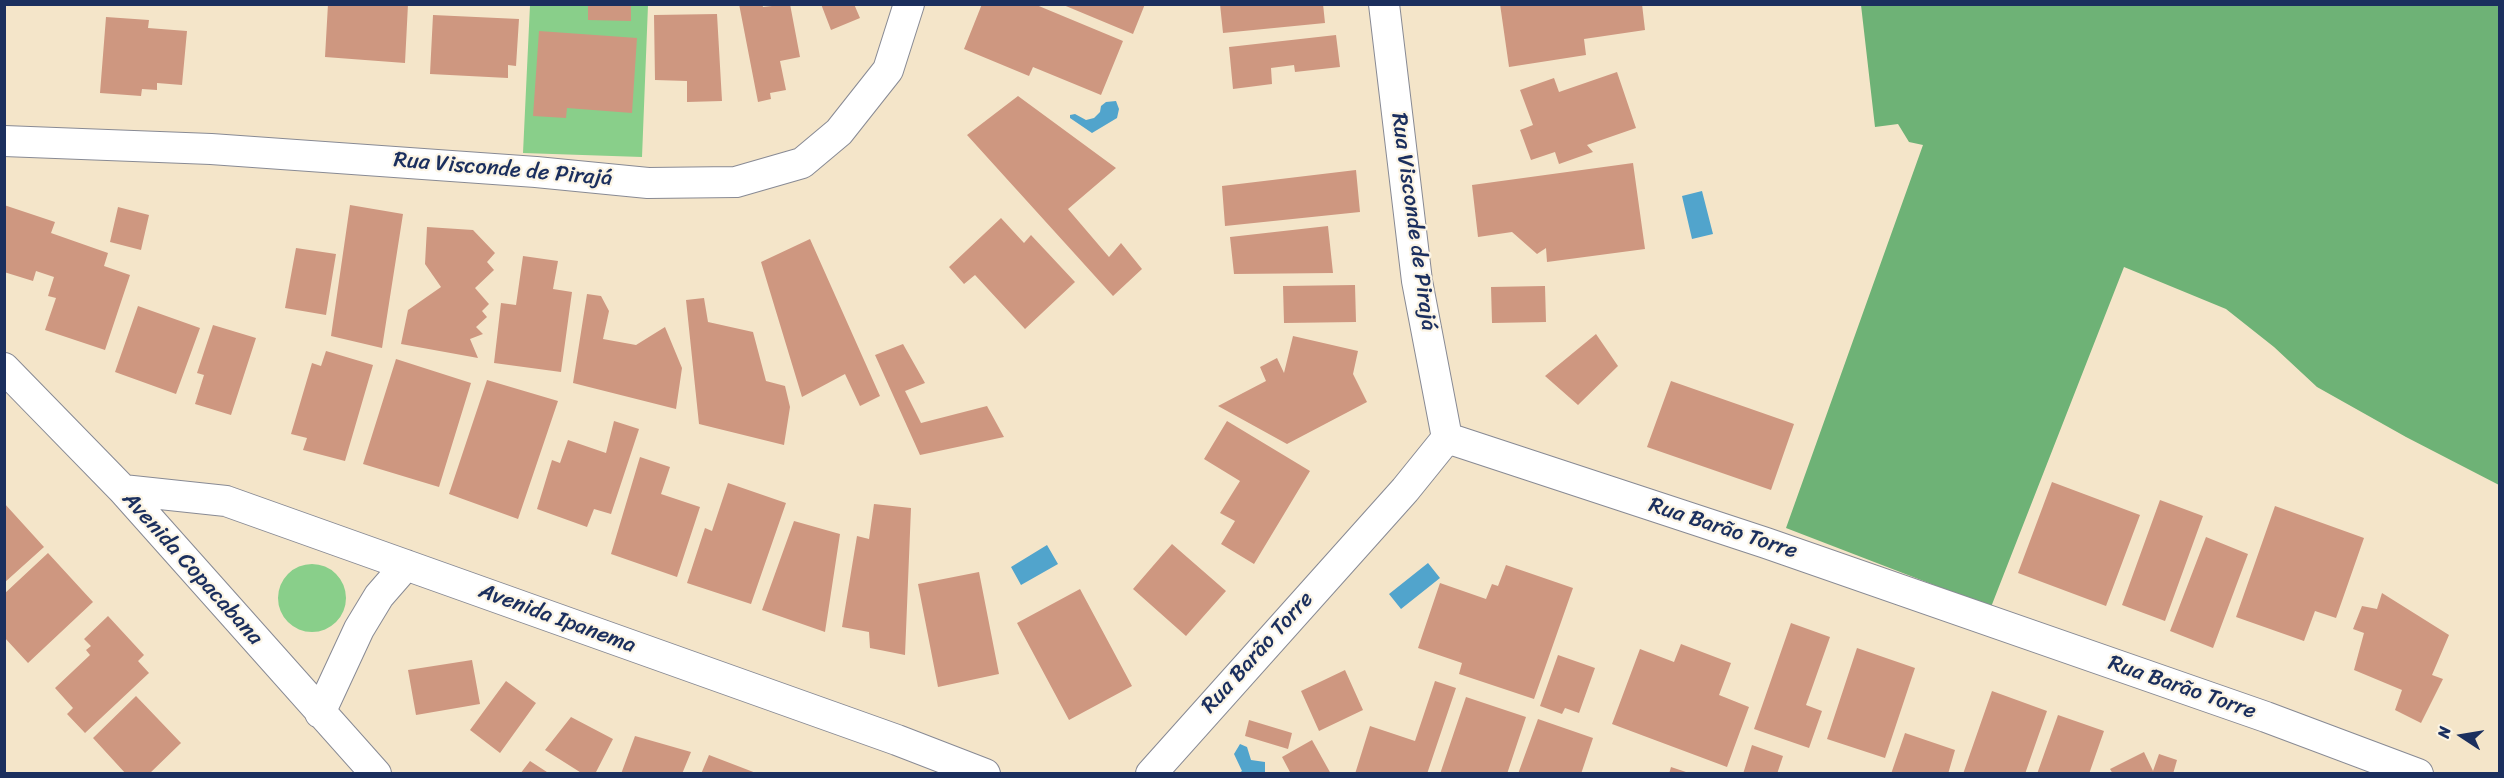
<!DOCTYPE html>
<html>
<head>
<meta charset="utf-8">
<style>
  body { margin:0 }
  #map { position:relative; width:2504px; height:778px; overflow:hidden; background:#f4e5c9; font-family:Sriracha,sans-serif }
  canvas { display:block }
  .frame { position:absolute; inset:0; border:6px solid #1b2f5e; pointer-events:none }
  .north { position:absolute; left:2432px; top:706px; width:60px; height:60px; -webkit-text-stroke:4px #fcf5e5; paint-order:stroke; rotate:282deg; font-size:16px; font-weight:700; line-height:24px; text-align:center; color:#1b2f5e }
  .north::after { content:''; display:block; margin:auto; width:21px; height:27px; background:#1b2f5e; clip-path:polygon(50% 0,100% 100%,50% 72%,0 100%) }
</style>
</head>
<body>
<div id="map">
<canvas width="2504" height="778"></canvas>
<div class="frame"></div>
<div class="north">N</div>
</div>
<script>
const g = document.querySelector('canvas').getContext('2d');
g.lineJoin = 'round';
function fill(path, color) { g.fillStyle = color; g.fill(path, 'evenodd'); }
const toPath = rows => new Path2D(rows.map(r => 'M' + r).join(''));
function stroke(path, color, width, dash) { g.strokeStyle = color; g.lineWidth = width; g.lineCap = dash ? 'butt' : 'round'; g.setLineDash(dash || []); g.stroke(path); }
function label(font, color, halo, rows, align = 'center') {
  g.font = font + ' Sriracha,sans-serif'; g.lineWidth = 4.5; g.setLineDash([]); g.textBaseline = 'middle'; g.strokeStyle = halo; g.fillStyle = color; for (const [text, x, y, turn = 0] of rows) {
    g.save(); g.translate(x, y); g.rotate((+turn || 0) * Math.PI / 180); g.textAlign = isNaN(turn) ? turn : align; if (halo) g.strokeText(text, 0, 0); g.fillText(text, 0, 0); g.restore();
  }
}
fill(toPath([
  [530,5,648,5,642,157,523,153],
  '278 598a34 34 0 1 1 68 0a34 34 0 1 1-68 0Z'
]), '#89cf8a');
fill(toPath([
  [1861,5,2499,5,2499,485,2406,437,2317,387,2274,347,2226,309,2124,267,1991,607,1786,528,1923,145,1909,142,1898,124,1875,127]
]), '#6eb276');
fill(toPath([
  [1116,101,1119,109,1117,118,1092,133,1070,118,1070,115,1075,114,1086,120,1094,118,1100,112,1101,106,1106,102],
  [1702,191,1713,234,1692,239,1682,196],
  [1047,545,1058,564,1021,585,1011,567],
  [1428,563,1440,578,1401,609,1389,594],
  [1240,744,1247,747,1251,760,1265,762,1265,773,1239,773,1242,771,1234,754]
]), '#51a4cc');
fill(toPath([
  [328,4,408,4,405,63,325,57],
  [588,4,631,4,631,21,588,20],
  [739,4,762,4,763,7,790,4,800,57,780,61,786,90,770,93,771,99,758,102],
  [821,4,854,4,860,18,831,30],
  [982,4,1034,4,1123,41,1101,95,1033,67,1029,76,964,49],
  [1061,4,1145,4,1133,34],
  [1220,4,1323,4,1325,23,1223,33],
  [1500,4,1642,4,1645,30,1584,39,1586,55,1509,67],
  [717,14,722,101,687,102,687,81,655,80,654,15],
  [433,15,519,19,516,66,508,65,508,78,430,74],
  [106,17,149,20,148,28,187,31,182,85,157,83,157,90,142,89,141,96,100,93],
  [539,31,637,38,632,113,567,108,566,118,533,116],
  [1336,35,1340,67,1295,72,1294,65,1271,68,1272,84,1233,89,1229,47],
  [1617,72,1636,128,1587,145,1593,152,1559,164,1555,152,1531,160,1520,130,1533,125,1520,90,1554,78,1559,92],
  [1018,96,1116,168,1068,209,1109,257,1121,243,1142,269,1113,296,967,135],
  [1633,163,1645,249,1547,262,1546,248,1537,254,1512,232,1478,237,1472,185],
  [1356,170,1360,212,1225,226,1222,186],
  [4,205,55,222,51,233,108,253,104,266,130,275,105,350,45,330,56,298,48,296,54,277,36,271,33,281,4,272],
  [350,205,403,214,382,348,331,336],
  [118,207,149,215,141,250,110,242],
  [1001,218,1024,243,1031,235,1075,282,1025,329,975,275,964,284,949,267],
  [1328,226,1333,273,1234,274,1230,237],
  [427,227,473,230,495,253,487,262,494,270,475,288,489,304,482,311,487,317,476,327,483,334,470,339,478,358,401,344,408,310,441,287,425,264],
  [810,239,880,396,860,406,845,374,802,397,761,262],
  [296,248,336,254,326,315,285,308],
  [523,256,558,261,553,289,572,292,561,372,494,363,501,303,516,305],
  [1355,285,1356,322,1284,323,1283,286],
  [1545,286,1546,322,1492,323,1491,287],
  [587,294,601,296,609,311,603,339,636,345,665,327,682,368,676,409,573,383],
  [704,298,708,322,753,332,766,381,785,386,790,407,784,445,699,424,686,300],
  [138,306,200,328,176,394,115,372],
  [213,325,256,338,231,415,195,404,204,375,197,373],
  [1596,334,1618,366,1578,405,1545,376],
  [1293,336,1358,351,1353,374,1367,402,1287,444,1218,406,1266,381,1260,367,1277,358,1284,373],
  [903,344,925,383,905,391,921,423,987,406,1004,437,920,455,875,355],
  [326,351,373,365,345,461,303,450,307,438,291,434,312,363,321,366],
  [396,359,471,383,439,487,363,464],
  [487,380,558,401,518,519,449,494],
  [1671,381,1794,424,1771,490,1647,447],
  [614,421,639,429,611,514,594,509,587,527,537,509,552,460,560,463,568,440,606,453],
  [1227,421,1310,471,1254,564,1221,544,1235,521,1220,513,1240,481,1204,459],
  [640,457,670,467,661,494,700,507,677,577,611,554],
  [2052,482,2140,515,2106,606,2018,573],
  [728,483,786,503,751,604,687,583,705,528,712,531],
  [2160,500,2203,516,2165,621,2122,605],
  [4,503,44,547,4,583],
  [874,504,911,508,905,655,870,648,869,632,842,627,857,536,869,539],
  [2275,506,2364,538,2336,618,2315,611,2304,641,2236,617],
  [794,521,840,534,825,632,762,610],
  [2206,537,2248,554,2213,648,2170,631],
  [1172,544,1226,591,1186,636,1133,589],
  [48,553,93,602,28,663,4,637,4,594],
  [1506,565,1573,588,1534,699,1459,674,1462,663,1418,648,1440,583,1486,599,1492,584,1498,586],
  [979,572,999,674,938,687,918,584],
  [1080,589,1132,686,1069,720,1017,623],
  [2382,593,2449,635,2432,675,2443,679,2421,723,2395,710,2402,690,2354,670,2364,633,2353,629,2362,606,2377,609],
  [108,616,144,655,138,661,149,673,85,733,67,714,73,708,55,688,90,655,86,650,91,646,84,639],
  [1791,623,1830,637,1806,705,1822,711,1809,748,1754,729],
  [1681,644,1731,663,1719,695,1749,707,1727,767,1612,724,1640,649,1674,662],
  [1857,648,1915,668,1885,758,1827,739],
  [1558,655,1595,668,1579,713,1565,708,1562,714,1540,706],
  [472,660,480,704,416,715,408,670],
  [1345,670,1363,710,1319,731,1301,691],
  [506,681,536,703,500,753,470,730],
  [1435,681,1456,688,1427,774,1355,774,1370,726,1415,741],
  [1992,691,2047,711,2025,774,1963,774],
  [136,696,181,743,149,774,126,774,93,738],
  [1466,697,1526,717,1507,774,1440,774],
  [2058,715,2104,731,2089,774,2037,774],
  [571,717,613,739,595,774,583,774,545,750],
  [1538,719,1593,738,1581,774,1518,774],
  [1249,720,1292,733,1288,749,1245,736],
  [1905,733,1955,750,1948,774,1891,774],
  [635,736,691,752,682,774,621,774],
  [1312,740,1331,774,1291,774,1282,757],
  [1752,745,1783,756,1777,774,1743,774],
  [2144,752,2153,771,2159,754,2177,760,2173,774,2113,774,2110,769],
  [709,755,756,773,756,774,701,774],
  [530,761,550,774,520,774],
  [1671,767,1689,773,1689,774,1669,774]
]), '#ce9780');
const street = toPath([
  [1384,4,1417,281,1447,438],
  [4,141,211,149,536,172,648,183,736,182,802,163,839,132,888,70,909,4],
  [4,368,123,490,376,774],
  [123,490,226,501,897,740,985,774],
  [320,713,359,629,379,596,406,565],
  [1151,774,1405,490,1447,438,1766,543,2266,717,2418,774]
]);
stroke(street, '#888a94', 32);
stroke(street, '#fff', 30);
label('22px', '#1b2f5e', '#fcf5e5', [
  ["Rua Visconde de Pirajá",503,170,5],
  ["Rua Visconde de Pirajá",1413,222,82],
  ["Rua Barão Torre",1723,529,18],
  ["Avenida Copacabana",192,569,48],
  ["Avenida Ipanema",557,619,20],
  ["Rua Barão Torre",1258,653,-48],
  ["Rua Barão Torre",2182,688,19]
]);
</script>
</body>
</html>
